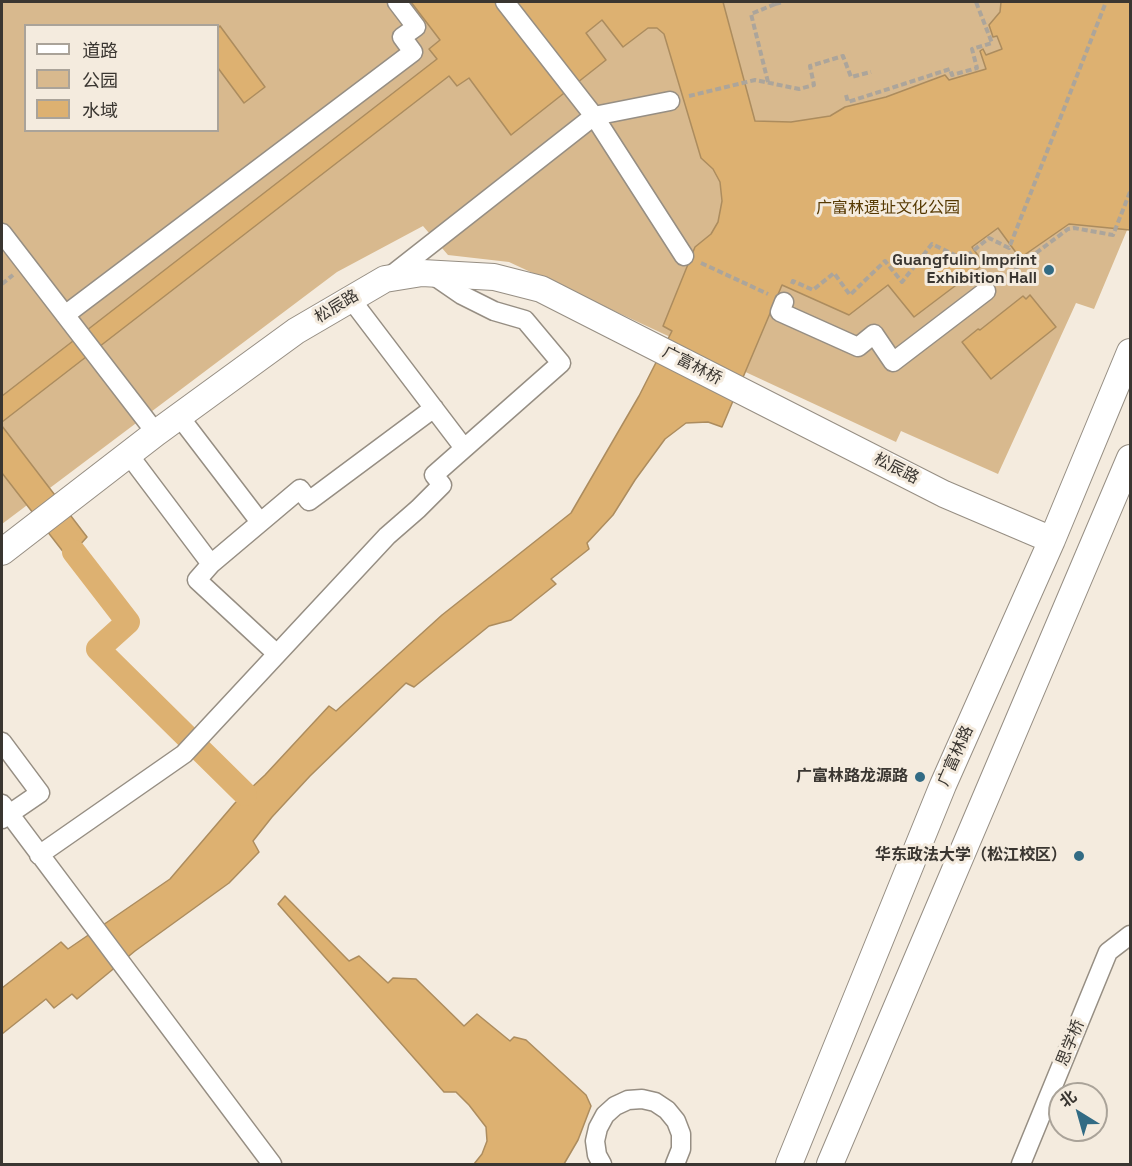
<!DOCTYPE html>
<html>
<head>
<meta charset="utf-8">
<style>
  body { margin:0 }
  #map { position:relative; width:1132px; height:1166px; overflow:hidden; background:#f4ebde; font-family:"Space Grotesk","Noto Sans SC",sans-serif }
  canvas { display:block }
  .frame { position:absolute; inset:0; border:3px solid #3a3631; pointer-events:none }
  .legend { position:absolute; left:24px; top:24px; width:195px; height:108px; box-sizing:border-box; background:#f4ebde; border:2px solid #aaa399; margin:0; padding:8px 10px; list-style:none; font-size:18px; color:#3a3631 }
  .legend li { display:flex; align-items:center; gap:12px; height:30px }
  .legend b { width:30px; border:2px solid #aaa399 }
  .north { position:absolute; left:1048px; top:1082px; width:60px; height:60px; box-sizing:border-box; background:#f4ebde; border:2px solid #aaa399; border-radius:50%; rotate:323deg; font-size:16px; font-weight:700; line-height:24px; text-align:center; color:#3a3631 }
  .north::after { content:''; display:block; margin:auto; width:21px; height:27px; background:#326b84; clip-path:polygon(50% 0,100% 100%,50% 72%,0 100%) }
</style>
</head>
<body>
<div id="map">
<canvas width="1132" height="1166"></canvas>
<div class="frame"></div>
<ul class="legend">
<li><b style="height:8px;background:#fff"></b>道路</li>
<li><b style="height:16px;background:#d8b98e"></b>公园</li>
<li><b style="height:16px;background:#ddb171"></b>水域</li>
</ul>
<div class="north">北</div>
</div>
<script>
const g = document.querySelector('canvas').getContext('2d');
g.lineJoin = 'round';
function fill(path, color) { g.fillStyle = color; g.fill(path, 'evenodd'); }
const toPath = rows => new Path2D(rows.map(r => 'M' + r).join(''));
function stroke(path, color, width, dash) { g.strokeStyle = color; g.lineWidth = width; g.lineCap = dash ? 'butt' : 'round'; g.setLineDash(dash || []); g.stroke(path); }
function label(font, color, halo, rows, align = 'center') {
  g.font = font + ' "Space Grotesk","Noto Sans SC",sans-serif'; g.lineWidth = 6; g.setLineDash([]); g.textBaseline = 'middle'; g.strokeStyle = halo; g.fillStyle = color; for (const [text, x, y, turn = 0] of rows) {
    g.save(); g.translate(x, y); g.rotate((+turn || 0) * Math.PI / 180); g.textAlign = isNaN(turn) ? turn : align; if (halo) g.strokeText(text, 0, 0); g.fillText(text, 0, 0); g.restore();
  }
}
fill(toPath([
  [2,2,1130,2,1130,223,1094,309,1076,303,998,474,901,431,896,442,509,262,448,255,423,226,337,272,2,524],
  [26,26,218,26,218,130,26,130]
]), '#d8b98e');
const water = toPath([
  [411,2,723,2,755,121,791,122,830,116,845,107,886,97,945,75,949,80,986,69,980,51,983,49,986,55,1002,49,997,36,993,37,989,25,1000,12,1001,2,1130,2,1130,230,1069,224,1020,258,998,228,972,247,984,264,914,317,888,285,849,315,782,285,722,427,708,422,686,423,665,439,635,480,613,515,587,543,589,549,551,579,556,584,511,620,489,626,414,687,406,683,310,776,272,817,253,841,259,852,229,883,135,951,77,999,72,994,54,1008,46,999,2,1034,2,988,61,942,68,949,170,879,235,803,265,775,329,706,336,711,442,615,571,513,639,396,672,331,663,326,695,247,711,234,718,222,722,201,720,182,713,169,701,158,664,34,657,28,648,28,623,47,602,20,586,33,606,60,511,135,469,78,457,86,449,76,2,422,2,396,437,59,429,49,440,40,411,2],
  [220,26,265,87,244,103,218,68,218,28,220,26],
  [1030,295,1056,327,991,379,962,342,978,329,980,330,1023,296,1026,299,1030,295],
  [2,426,87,537,68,558,2,473,2,426],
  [285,896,349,961,359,956,388,983,393,978,416,979,464,1026,477,1014,510,1041,514,1037,526,1040,586,1095,591,1106,578,1140,564,1164,474,1164,482,1154,487,1141,486,1127,469,1105,456,1092,444,1092,278,904,285,896]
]);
fill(water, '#ddb171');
stroke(water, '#ac8c5e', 1.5);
stroke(toPath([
  [74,552,128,622,98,649,245,794]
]), '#ddb171', 24);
const street = toPath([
  [670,101,594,116,684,256],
  [2,233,156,433],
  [389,277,594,116,505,2],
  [350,298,464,448],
  [784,302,780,312,858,347,874,334,893,362,986,291],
  [65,315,413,52,402,37,416,27,397,2],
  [179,416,260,522],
  [129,455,211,564],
  [277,654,197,580,211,564,300,489,309,501,434,408],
  [2,742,40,793,2,819],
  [2,804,272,1164],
  [39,855,184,754,387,536,418,509,442,485,434,475,561,363,525,320,494,311,462,295,430,273],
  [602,1164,597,1155,595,1141,598,1128,605,1115,615,1106,628,1100,642,1099,655,1102,667,1110,676,1121,681,1134,681,1149,675,1164],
  [1021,1164,1108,952,1130,935]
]);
const secondary = toPath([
  [2,552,156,433,296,331,385,279,422,273,494,277,541,289,944,494,1052,540],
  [789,1164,943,785,1052,540,1130,352],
  [830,1164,1130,458]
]);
stroke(street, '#968e83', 21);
stroke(secondary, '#968e83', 28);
stroke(toPath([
  [775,4,783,2],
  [768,82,751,14,775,4,775,2],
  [846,95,848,102,950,69,952,75,977,68,972,49,992,43,976,2],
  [689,96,755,80,799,89,814,85,810,66,843,56,851,77,871,72],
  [701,263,768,294],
  [1000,280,1068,229,1074,228,1113,235,1130,192],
  [2,284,13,275],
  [792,284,793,281,813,290,834,273,850,295,885,261,902,282,932,244,963,259,989,238,1009,248,1106,2]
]), '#aca59b', 4, [6, 3]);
stroke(street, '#fff', 18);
stroke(secondary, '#fff', 26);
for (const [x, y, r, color] of [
  [1049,270,6,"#326b84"],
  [920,777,6,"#326b84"],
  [1079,856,6,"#326b84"]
]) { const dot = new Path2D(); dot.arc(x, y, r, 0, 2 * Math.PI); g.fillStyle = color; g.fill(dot); stroke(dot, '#f4ebde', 2); }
label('16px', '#563902', '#f4ebde', [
  ["广富林遗址文化公园",888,209]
]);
label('bold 16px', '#3a3631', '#f4ebde', [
  ["Guangfulin Imprint",1037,261],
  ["Exhibition Hall",1037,279],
  ["广富林路龙源路",908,777],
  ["华东政法大学（松江校区）",1067,856]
], 'right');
label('16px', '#3a3631', '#f4ebde', [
  ["松辰路",337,307,-31],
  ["广富林桥",692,366,27],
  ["松辰路",896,469,27],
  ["广富林路",956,756,-66],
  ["思学桥",1071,1043,-68]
]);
</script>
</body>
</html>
